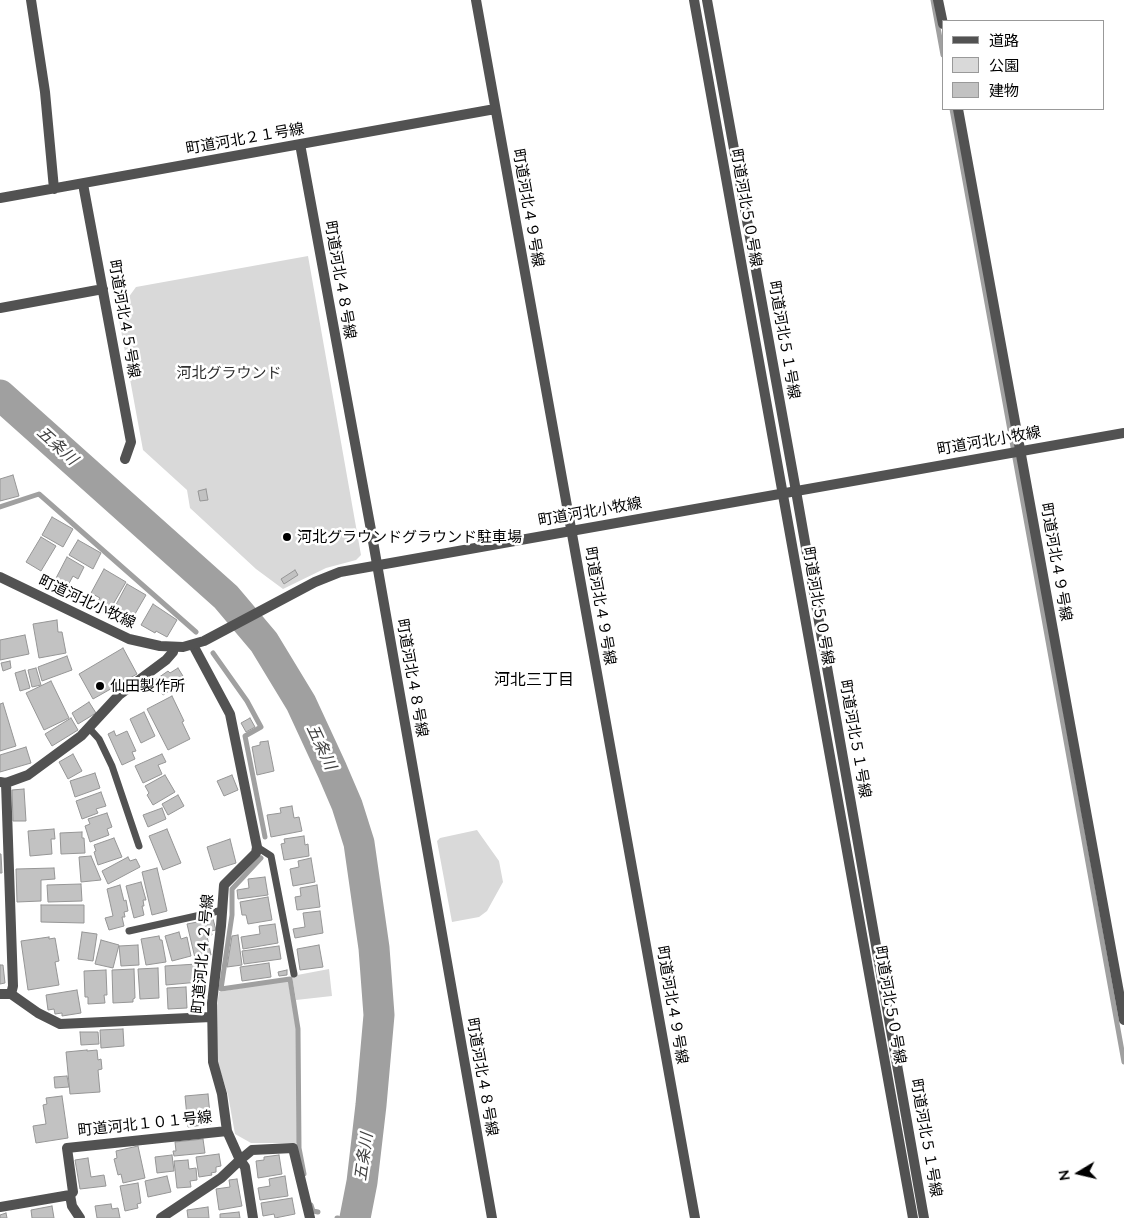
<!DOCTYPE html>
<html>
<head>
<meta charset="utf-8">
<style>
  body { margin:0 }
  #map { position:relative; width:1124px; height:1218px; overflow:hidden; background:#fff; font-family:Mulish,"Noto Sans JP",sans-serif }
  canvas { display:block }
  .legend { position:absolute; left:942px; top:20px; width:162px; height:90px; box-sizing:border-box; background:#fff; border:1px solid #999; margin:0; padding:6px 9px; list-style:none; font-size:15px; color:#000 }
  .legend li { display:flex; align-items:center; gap:10px; height:25px }
  .legend b { width:25px; border:1px solid #999 }
  .north { position:absolute; left:1054px; top:1148px; width:50px; height:50px; -webkit-text-stroke:4px #fff; paint-order:stroke; rotate:261deg; font-size:14px; font-weight:700; line-height:20px; text-align:center; color:#000 }
  .north::after { content:''; display:block; margin:auto; width:18px; height:22px; background:#000; clip-path:polygon(50% 0,100% 100%,50% 72%,0 100%) }
</style>
</head>
<body>
<div id="map">
<canvas width="1124" height="1218"></canvas>
<ul class="legend">
<li><b style="height:6px;background:#525252"></b>道路</li>
<li><b style="height:14px;background:#d9d9d9"></b>公園</li>
<li><b style="height:14px;background:#c2c2c2"></b>建物</li>
</ul>
<div class="north">N</div>
</div>
<script>
const g = document.querySelector('canvas').getContext('2d');
g.lineJoin = 'round';
function fill(path, color) { g.fillStyle = color; g.fill(path, 'evenodd'); }
const toPath = rows => new Path2D(rows.map(r => 'M' + r).join(''));
function stroke(path, color, width, dash) { g.strokeStyle = color; g.lineWidth = width; g.lineCap = dash ? 'butt' : 'round'; g.setLineDash(dash || []); g.stroke(path); }
function label(font, color, halo, rows, align = 'center') {
  g.font = font + ' Mulish,"Noto Sans JP",sans-serif'; g.lineWidth = 5; g.setLineDash([]); g.textBaseline = 'middle'; g.strokeStyle = halo; g.fillStyle = color; for (const [text, x, y, turn = 0] of rows) {
    g.save(); g.translate(x, y); g.rotate((+turn || 0) * Math.PI / 180); g.textAlign = isNaN(turn) ? turn : align; if (halo) g.strokeText(text, 0, 0); g.fillText(text, 0, 0); g.restore();
  }
}
fill(toPath([
  [308,256,361,555,356,560,326,568,283,589,256,569,190,508,187,490,143,450,114,292,119,291,128,298,136,287],
  [477,830,499,861,503,882,487,911,479,917,452,922,437,841,440,838],
  [329,969,332,996,296,1000,292,976],
  [288,980,296,1029,297,1143,251,1143,235,1134,228,1095,218,1064,216,1012,219,992]
]), '#d9d9d9');
stroke(toPath([
  [933,0,943,55],
  [952,109,1124,1062],
  [0,507,39,494,196,632],
  [213,653,247,701,261,727,245,736,265,837],
  [261,858,232,889,232,915,221,989,290,979,298,1029,299,1148,304,1174],
  [311,1205,313,1211,318,1212],
  [337,1218,338,1218]
]), '#a0a0a0', 5);
stroke(toPath([
  [0,395,226,597,264,642,301,703,332,770,347,805,359,843,374,948,379,1015,371,1105,362,1182,355,1218]
]), '#a0a0a0', 31);
const building = toPath([
  [13,475,19,496,0,501,0,479,13,475],
  [206,489,208,500,200,501,198,491,206,489],
  [52,517,73,529,63,547,42,535,52,517],
  [41,537,56,546,41,571,26,562,41,537],
  [78,540,101,553,93,569,69,555,78,540],
  [67,557,84,567,78,579,73,576,66,589,54,582,67,557],
  [104,569,126,582,108,613,95,605,100,598,91,593,104,569],
  [295,570,298,575,284,584,281,579,295,570],
  [127,584,146,595,128,626,110,616,127,584],
  [153,604,177,620,167,637,156,631,155,633,141,625,153,604],
  [57,620,58,632,62,632,66,653,39,658,33,624,57,620],
  [25,635,29,654,0,660,0,640,25,635],
  [123,648,137,674,93,699,79,674,123,648],
  [67,656,72,670,42,681,38,667,67,656],
  [10,661,11,668,3,671,1,663,10,661],
  [36,668,41,685,32,687,28,670,36,668],
  [178,668,186,681,163,695,155,680,168,671,170,673,178,668],
  [25,670,30,688,20,691,15,673,25,670],
  [51,681,69,718,44,730,26,693,51,681],
  [172,696,184,721,182,722,190,739,168,750,147,709,172,696],
  [89,702,96,713,78,724,72,713,89,702],
  [3,703,16,746,0,751,0,704,3,703],
  [144,712,155,736,141,743,130,719,144,712],
  [71,718,78,730,52,746,45,734,71,718],
  [250,718,255,727,246,732,241,723,250,718],
  [114,731,116,736,127,731,136,751,132,752,135,759,122,765,108,734,114,731],
  [268,741,274,771,257,775,252,747,260,745,260,742,268,741],
  [26,747,31,763,0,772,0,755,26,747],
  [73,754,82,771,68,779,59,762,73,754],
  [162,754,166,762,158,765,162,774,143,783,135,766,162,754],
  [95,773,100,788,75,797,70,781,95,773],
  [165,775,175,792,153,805,147,795,149,793,145,786,165,775],
  [232,775,238,790,224,796,217,781,232,775],
  [24,789,26,821,13,821,12,790,24,789],
  [101,792,106,806,96,809,98,813,82,819,76,801,101,792],
  [178,795,184,806,168,815,162,804,178,795],
  [292,806,294,818,299,817,302,831,271,837,267,815,281,813,280,808,292,806],
  [162,808,166,819,148,827,143,815,162,808],
  [107,813,112,827,107,829,109,835,90,842,85,826,90,824,88,819,107,813],
  [54,829,55,839,51,839,52,854,30,856,28,831,54,829],
  [167,829,181,863,163,870,149,836,167,829],
  [82,832,82,838,84,838,85,853,61,854,60,833,82,832],
  [304,836,305,845,308,844,309,856,284,860,281,844,285,843,284,839,304,836],
  [114,838,122,857,98,865,94,852,96,851,94,845,114,838],
  [230,839,236,863,214,870,207,847,230,839],
  [0,854,1,854,2,873,0,873,0,854],
  [91,856,101,880,81,882,79,857,91,856],
  [128,857,130,861,136,859,140,867,108,884,102,871,128,857],
  [311,858,315,882,293,886,290,869,299,867,298,861,311,858],
  [54,868,55,879,41,880,41,901,17,902,16,869,54,868],
  [157,868,167,911,152,915,142,872,157,868],
  [265,877,268,895,238,899,237,890,249,888,248,879,265,877],
  [141,882,146,900,143,900,144,906,142,906,144,915,134,918,126,886,141,882],
  [81,884,82,901,48,902,47,885,81,884],
  [120,885,124,901,126,900,128,911,124,912,125,917,122,917,124,926,109,930,105,918,113,916,107,889,120,885],
  [317,885,320,907,297,910,295,897,301,896,300,888,317,885],
  [268,897,272,920,248,924,246,915,242,915,240,902,268,897],
  [41,905,84,905,84,923,41,922,41,905],
  [320,911,323,933,295,938,293,929,305,927,303,913,320,911],
  [213,919,216,930,211,931,212,935,207,936,211,955,195,958,187,924,213,919],
  [275,924,278,943,243,949,241,937,260,934,259,926,275,924],
  [82,932,97,934,93,961,78,959,82,932],
  [179,932,181,939,187,937,191,956,172,961,165,936,179,932],
  [238,935,242,965,227,967,232,936,238,935],
  [159,936,160,940,162,940,166,962,146,965,141,939,159,936],
  [49,937,49,939,55,938,59,961,55,962,59,985,28,990,21,941,49,937],
  [101,940,119,945,113,968,95,964,101,940],
  [138,945,139,965,121,966,119,946,138,945],
  [319,945,323,967,300,970,297,949,319,945],
  [279,946,281,959,244,964,242,951,279,946],
  [269,963,271,977,242,981,240,967,269,963],
  [197,964,199,982,166,985,165,966,197,964],
  [0,965,3,965,5,983,0,984,0,965],
  [158,968,159,998,140,999,138,969,158,968],
  [134,969,135,998,133,999,133,1002,113,1003,112,970,134,969],
  [106,970,107,995,104,995,105,1003,88,1004,88,997,85,997,84,971,106,970],
  [287,970,287,975,279,976,278,972,287,970],
  [186,987,187,1008,168,1009,167,988,186,987],
  [77,990,81,1013,62,1016,62,1013,55,1014,54,1009,48,1010,46,995,77,990],
  [123,1029,124,1046,101,1048,100,1030,123,1029],
  [80,1032,98,1032,99,1044,81,1045,80,1032],
  [87,1050,87,1051,97,1050,98,1060,101,1059,102,1069,98,1070,100,1092,70,1094,66,1052,87,1050],
  [67,1076,69,1087,55,1088,54,1077,67,1076],
  [208,1094,211,1124,188,1127,185,1096,208,1094],
  [62,1096,68,1138,36,1143,33,1126,46,1124,43,1105,47,1104,46,1098,62,1096],
  [203,1139,205,1153,174,1156,173,1151,176,1151,175,1142,203,1139],
  [138,1146,145,1178,123,1183,121,1174,118,1175,114,1159,117,1158,116,1151,138,1146],
  [219,1154,221,1166,216,1167,216,1172,211,1173,212,1175,199,1177,196,1157,219,1154],
  [172,1155,174,1171,157,1173,155,1157,172,1155],
  [279,1155,282,1174,258,1178,256,1161,264,1160,264,1157,279,1155],
  [88,1158,91,1177,104,1175,106,1186,80,1189,75,1160,88,1158],
  [188,1160,189,1169,196,1168,197,1180,190,1181,191,1187,177,1188,174,1161,188,1160],
  [167,1176,171,1192,148,1197,145,1181,167,1176],
  [285,1176,288,1196,260,1200,258,1188,270,1186,269,1179,285,1176],
  [237,1179,242,1206,219,1210,216,1189,230,1187,229,1180,237,1179],
  [138,1183,141,1203,137,1204,138,1208,125,1211,120,1186,138,1183],
  [292,1198,295,1214,275,1218,274,1214,263,1216,261,1203,292,1198],
  [111,1204,112,1209,118,1208,120,1218,97,1218,95,1206,111,1204],
  [52,1206,54,1218,32,1218,31,1210,52,1206],
  [208,1207,209,1218,188,1218,187,1210,208,1207],
  [239,1212,240,1218,220,1218,220,1214,239,1212],
  [6,1213,7,1218,0,1218,0,1215,6,1213]
]);
fill(building, '#c2c2c2');
stroke(building, '#969696', 1);
stroke(toPath([
  [89,728,99,739,112,766,139,846],
  [257,847,271,856,294,974],
  [129,931,223,910]
]), '#525252', 7);
stroke(toPath([
  [31,0,45,92,54,189],
  [476,0,695,1218],
  [694,0,913,1218],
  [707,0,796,491,924,1218],
  [938,0,943,24],
  [958,109,1124,1020],
  [300,144,371,530,492,1218],
  [83,184,131,442,125,459],
  [0,198,495,109],
  [0,308,103,289],
  [0,782,6,783,28,775,81,736,119,695,166,660,173,652,174,647],
  [6,783,13,986,11,994],
  [0,994,11,994,38,1013,60,1024,211,1017],
  [70,1195,72,1206,80,1218],
  [0,1207,70,1195,73,1192,67,1148,227,1131],
  [161,1218,221,1178,240,1160,227,1131,222,1094,213,1062,212,1003,221,926,224,885,256,853,257,847,230,714,193,645],
  [253,1218,245,1167,240,1160,252,1150,293,1148,310,1218]
]), '#525252', 10);
stroke(toPath([
  [0,577,129,639,160,646,183,647,204,641,315,582,340,572,1124,433]
]), '#525252', 10);
for (const [x, y, r, color] of [
  [287,537,5,"#000"],
  [100,686,5,"#000"]
]) { const dot = new Path2D(); dot.arc(x, y, r, 0, 2 * Math.PI); g.fillStyle = color; g.fill(dot); stroke(dot, '#fff', 2); }
label('15px', '#000', '#fff', [
  ["町道河北２１号線",245,139,-10],
  ["町道河北４９号線",528,208,80],
  ["町道河北５０号線",746,208,80],
  ["町道河北４８号線",340,280,80],
  ["町道河北４５号線",124,319,80],
  ["町道河北５１号線",784,340,80],
  ["町道河北小牧線",989,441,-10],
  ["町道河北小牧線",590,512,-10],
  ["町道河北４９号線",1056,562,80],
  ["町道河北小牧線",87,602,25],
  ["町道河北４９号線",600,606,80],
  ["町道河北５０号線",818,606,80],
  ["町道河北４８号線",412,678,80],
  ["町道河北５１号線",855,739,80],
  ["町道河北４２号線",203,954,-85],
  ["町道河北４９号線",672,1005,80],
  ["町道河北５０号線",890,1005,80],
  ["町道河北４８号線",482,1077,80],
  ["町道河北１０１号線",145,1124,-6],
  ["町道河北５１号線",926,1138,80]
]);
label('15px', '#303030', '#fff', [
  ["河北グラウンド",229,373]
]);
label('15px', '#000', '#fff', [
  ["河北グラウンドグラウンド駐車場",297,537],
  ["仙田製作所",110,686]
], 'left');
label('italic 16px', '#414141', '#fff', [
  ["五条川",57,446,42],
  ["五条川",321,747,65],
  ["五条川",364,1157,-82]
]);
label('16px', '#000', '#fff', [
  ["河北三丁目",534,680]
]);
</script>
</body>
</html>
